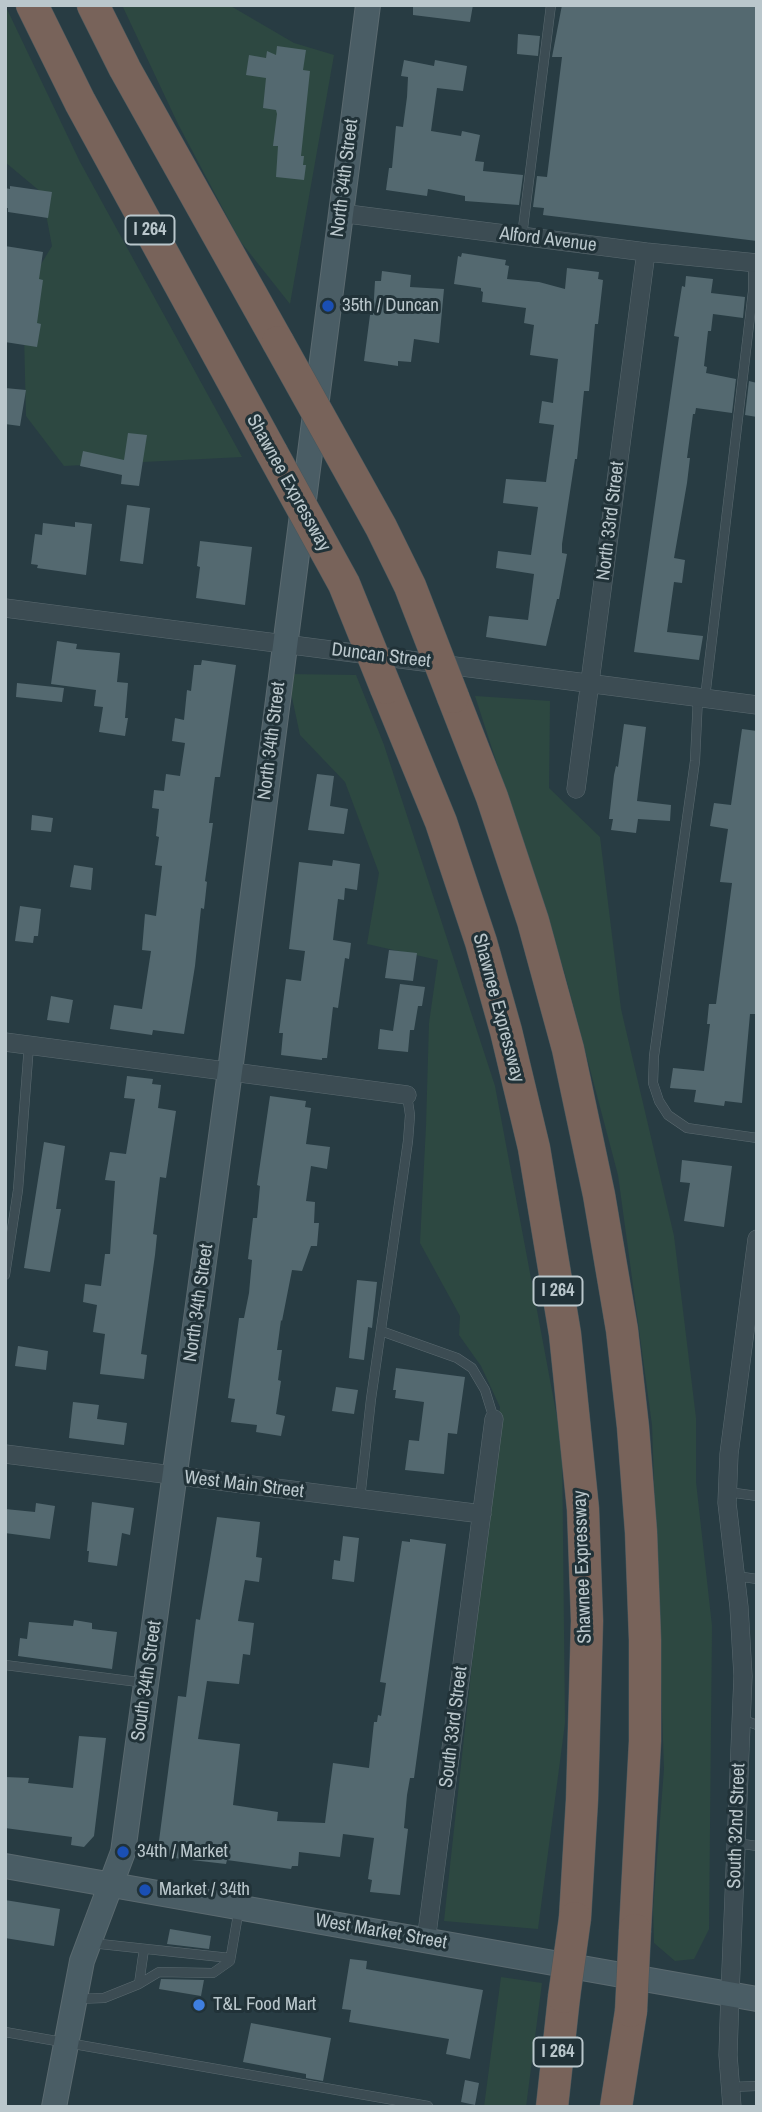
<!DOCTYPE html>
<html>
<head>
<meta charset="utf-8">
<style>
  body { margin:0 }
  #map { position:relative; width:762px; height:2112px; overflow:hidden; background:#283c43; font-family:"Archivo Narrow",sans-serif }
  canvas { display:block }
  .frame { position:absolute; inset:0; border:7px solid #bac7cc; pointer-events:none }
</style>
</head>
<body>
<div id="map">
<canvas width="762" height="2112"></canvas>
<div class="frame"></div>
</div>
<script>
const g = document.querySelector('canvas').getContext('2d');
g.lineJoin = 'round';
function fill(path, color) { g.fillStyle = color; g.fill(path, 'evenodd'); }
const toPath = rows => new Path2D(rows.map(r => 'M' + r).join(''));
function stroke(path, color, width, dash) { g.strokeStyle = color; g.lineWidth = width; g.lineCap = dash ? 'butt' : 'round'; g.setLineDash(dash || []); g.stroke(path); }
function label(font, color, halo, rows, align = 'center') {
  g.font = font + ' "Archivo Narrow",sans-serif'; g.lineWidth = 6; g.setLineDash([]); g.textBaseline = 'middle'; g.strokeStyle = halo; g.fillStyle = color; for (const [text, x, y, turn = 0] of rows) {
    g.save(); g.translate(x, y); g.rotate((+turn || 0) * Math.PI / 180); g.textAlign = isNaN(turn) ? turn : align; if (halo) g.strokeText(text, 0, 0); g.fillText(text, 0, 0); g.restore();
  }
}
fill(toPath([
  [5,5,80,162,242,457,64,466,26,416,23,294,52,246,42,193,5,162],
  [122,5,229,5,294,43,334,55,290,304,240,241,178,124],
  [287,674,356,675,384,745,495,1086,562,1444,565,1723,538,1929,444,1921,500,1407,481,1366,459,1335,460,1316,420,1243,426,1126,429,1023,438,960,367,944,379,873,345,782,300,735],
  [475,696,550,701,549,788,600,837,621,1009,674,1236,696,1418,696,1482,712,1626,709,1929,694,1959,675,1961,654,1943,653,1910,664,1769,652,1425,618,1175,564,971],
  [501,1977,542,1983,526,2107,484,2107]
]), '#2d4841');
fill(toPath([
  [413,5,473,5,470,22,413,15],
  [562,5,757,5,757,241,543,215,544,208,533,207,537,176,547,177,562,57,552,57],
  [518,34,540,36,538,56,517,54],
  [277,46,306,50,303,70,310,71,301,156,304,156,303,165,306,165,304,180,276,177,278,146,273,146,277,114,276,110,263,108,266,78,246,75,249,55,266,58,267,51,276,55],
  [404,60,434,66,435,60,467,66,463,91,437,88,431,131,461,136,462,131,480,135,475,161,484,162,483,171,523,175,519,205,465,201,465,196,428,189,427,196,386,190,389,168,392,168,396,126,403,127,407,97,408,77,401,76],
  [10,186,52,192,48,218,8,212,8,208,5,208,5,188,10,189],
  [5,246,43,252,39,279,43,280,37,323,41,324,37,347,5,342],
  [462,253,506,260,505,265,509,266,507,279,539,282,565,289,567,268,599,272,598,279,603,280,598,324,595,324,589,391,584,391,577,459,575,459,562,544,562,553,567,554,559,599,557,599,546,646,486,637,489,616,528,620,534,574,496,568,498,551,531,555,538,507,503,503,506,479,546,482,554,425,539,423,542,401,553,403,558,359,530,355,534,325,524,323,526,308,482,302,483,292,481,291,481,288,454,284,458,256,461,257],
  [382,271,411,275,410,287,444,289,439,343,414,339,411,362,398,361,398,366,364,361,370,315,373,315,375,281,381,281],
  [686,276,713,279,711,293,745,297,743,318,713,314,711,331,708,331,704,366,707,367,706,373,736,379,732,413,696,408,695,414,693,414,687,458,690,458,687,483,674,558,685,560,682,583,674,582,667,632,703,636,699,660,634,652,679,337,674,336,682,286,685,287],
  [749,381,757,383,757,417,745,415],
  [5,388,26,390,20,426,5,424],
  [128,433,147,435,139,486,121,484,122,475,80,466,83,451,124,460],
  [127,505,150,508,143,564,120,561],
  [75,522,92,524,86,575,37,568,38,565,31,564,35,534,42,535,43,523,75,527],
  [200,541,252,547,245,605,196,598,200,567,197,566],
  [57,641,77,644,76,649,120,653,117,682,128,683,125,718,128,718,125,736,99,732,103,707,94,706,96,690,51,684],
  [202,660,236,665,220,777,215,777,209,823,213,823,205,881,207,882,204,909,201,908,195,966,184,1034,153,1030,152,1035,110,1029,114,1005,142,1009,151,951,142,950,145,914,156,916,162,866,155,865,159,837,156,836,159,809,152,808,154,790,164,791,166,774,180,776,185,743,172,741,175,718,184,720,187,690,191,691,194,665,201,665],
  [17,683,64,688,62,702,16,697],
  [624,724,646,727,637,801,671,805,670,821,638,819,636,833,611,830,613,819,609,819,614,775,616,766,618,767],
  [742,729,757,731,757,998,755,1014,750,1014,742,1103,725,1101,724,1106,694,1102,696,1090,670,1088,673,1068,704,1071,710,1024,707,1024,709,1004,716,1004,732,883,720,882,728,829,710,826,714,803,731,805],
  [317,774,334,776,330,806,348,809,344,834,308,830],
  [32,815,53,818,51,832,31,830],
  [333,860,360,864,357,890,345,888,344,900,338,899,333,940,351,943,349,959,345,958,338,1008,333,1007,327,1058,322,1058,322,1060,281,1055,283,1033,279,1033,286,979,301,981,305,951,289,949,299,862,332,866],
  [74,865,93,868,91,890,70,887],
  [20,906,41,909,38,936,34,936,33,943,15,941],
  [389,950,417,953,413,981,385,978],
  [400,984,425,987,422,1006,418,1006,414,1030,410,1030,408,1052,378,1049,380,1029,393,1031],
  [51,996,73,1000,69,1023,47,1020],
  [127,1076,153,1079,152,1084,161,1085,158,1108,176,1111,166,1178,160,1177,153,1234,157,1235,155,1255,141,1354,147,1355,144,1379,100,1374,105,1334,93,1332,97,1305,83,1302,85,1284,101,1286,105,1254,110,1254,115,1181,105,1180,110,1152,126,1154,135,1099,124,1098],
  [270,1096,306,1101,305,1107,311,1108,306,1144,330,1147,327,1169,311,1166,306,1201,315,1202,314,1223,319,1223,317,1246,311,1246,302,1271,292,1270,282,1321,281,1320,277,1350,282,1350,278,1380,281,1381,276,1414,285,1416,281,1436,256,1432,257,1425,231,1422,235,1399,228,1398,239,1318,244,1318,249,1293,252,1260,248,1259,253,1218,257,1218,260,1186,257,1185],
  [44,1142,65,1146,56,1209,61,1209,50,1272,24,1268],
  [682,1160,732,1166,724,1227,684,1221,690,1183,680,1182],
  [357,1280,377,1282,372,1328,368,1327,364,1360,349,1358],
  [18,1346,48,1351,46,1370,15,1366],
  [396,1368,465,1377,457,1434,448,1433,444,1474,405,1470,409,1440,419,1441,424,1402,395,1398,396,1390,393,1390],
  [336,1387,358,1390,354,1414,332,1411],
  [73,1402,99,1405,97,1419,127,1423,124,1445,69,1438],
  [92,1502,134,1508,130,1535,122,1533,117,1566,88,1562,89,1551,87,1551],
  [36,1503,55,1506,50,1539,5,1533,5,1509,35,1512],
  [217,1517,260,1522,256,1557,262,1558,259,1582,245,1580,238,1621,254,1623,250,1655,243,1654,239,1684,207,1681,198,1739,240,1744,233,1805,278,1812,277,1821,325,1823,333,1763,369,1768,374,1722,377,1722,378,1715,381,1716,386,1683,380,1682,402,1541,410,1542,410,1539,446,1544,414,1778,410,1778,407,1795,404,1828,408,1829,400,1895,370,1892,372,1880,368,1879,374,1838,343,1834,340,1857,299,1852,298,1866,292,1866,291,1869,227,1860,226,1864,157,1856,178,1696,186,1697,196,1619,200,1620],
  [343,1536,359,1538,354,1582,332,1579,334,1560,340,1561],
  [74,1620,92,1623,92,1629,117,1632,112,1669,18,1656,20,1638,27,1639,29,1622,73,1626],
  [79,1736,106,1738,94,1836,84,1847,71,1845,72,1837,5,1828,5,1777,29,1778,28,1783,73,1788],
  [5,1900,60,1909,54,1946,5,1938],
  [170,1929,211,1936,209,1949,167,1944],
  [350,1959,367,1961,366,1969,483,1990,470,2059,446,2054,449,2039,349,2022,351,2010,342,2009],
  [161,1979,204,1980,201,1996,159,1989],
  [251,2023,331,2038,323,2081,306,2078,306,2074,243,2062],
  [465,2080,479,2083,475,2105,461,2102]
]), '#546970');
const lane = toPath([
  [522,236,551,5],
  [698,697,695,761,654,1056,653,1083,659,1101,668,1115,687,1128,757,1138],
  [705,698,753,291,753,263],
  [5,1275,18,1190,29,1045],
  [381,1331,457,1358,472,1368,485,1390,494,1419],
  [728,1492,757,1496],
  [360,1499,371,1399,408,1141,410,1115,407,1095],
  [736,1576,757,1579],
  [5,1665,146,1683],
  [741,1719,757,1725],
  [736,1843,757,1846],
  [91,1943,230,1958],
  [139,1984,144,1949],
  [76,1999,104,1998,139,1984,159,1972,213,1973,230,1961,239,1909],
  [5,2032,428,2106],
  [731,2087,757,2086]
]);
const street = toPath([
  [340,213,646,252,757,263],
  [5,608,757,705],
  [576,789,646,252],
  [5,1042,407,1095],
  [5,1454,482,1514],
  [426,1941,494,1419],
  [732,2107,728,2055,730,1994,743,1676,739,1607,727,1503,729,1454,757,1239]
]);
const secondary = toPath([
  [5,1866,757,1999],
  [54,2107,82,1961,123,1852,230,1071,368,5]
]);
const highway = toPath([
  [32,5,80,102,272,453],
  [93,5,125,69,278,342],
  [386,688,441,822,481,942,506,1031,534,1148,565,1334,583,1509,587,1621,582,1800,575,1918],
  [453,697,492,797,533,921,568,1049,599,1195,622,1330,633,1427,641,1532,645,1640,645,1741,635,1930],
  [552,2107,564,1997],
  [616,2107,631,2011]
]);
stroke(lane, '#5b6a70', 10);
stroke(street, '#5b6a70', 19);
stroke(secondary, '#5b6a70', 26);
stroke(highway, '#47575d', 33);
stroke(lane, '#3c4c53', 9);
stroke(street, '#3c4c53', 18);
stroke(secondary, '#4a5d65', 24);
stroke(highway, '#78635a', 32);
const highwayBridge = toPath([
  [278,342,381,527,410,586,453,697],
  [272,453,344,584,386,688],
  [564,1997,575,1918],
  [631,2011,635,1930]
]);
stroke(highwayBridge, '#47575d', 33, []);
stroke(highwayBridge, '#78635a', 32);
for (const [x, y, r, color] of [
  [328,306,7,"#1a4fb4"],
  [123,1852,7,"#1a4fb4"],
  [145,1890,7,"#1a4fb4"],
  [199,2005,7,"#3f7fe0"]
]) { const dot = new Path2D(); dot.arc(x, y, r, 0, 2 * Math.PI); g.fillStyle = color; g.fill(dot); stroke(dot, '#213238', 2.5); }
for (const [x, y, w] of [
  [150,230,49],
  [558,1291,49],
  [558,2052,49]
]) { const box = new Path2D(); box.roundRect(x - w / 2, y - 14.5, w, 29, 5); g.fillStyle = '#213238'; g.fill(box); stroke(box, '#bac7cc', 2); }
label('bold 18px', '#bac7cc', null, [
  ["I 264",150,230],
  ["I 264",558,1291],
  ["I 264",558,2052]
]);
label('19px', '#bac7cc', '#213238', [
  ["North 34th Street",345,178,-83],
  ["Alford Avenue",548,240,7],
  ["Shawnee Expressway",288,483,61],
  ["North 33rd Street",611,521,-83],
  ["Duncan Street",381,656,7],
  ["North 34th Street",272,741,-83],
  ["Shawnee Expressway",498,1008,75],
  ["North 34th Street",199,1303,-82],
  ["West Main Street",244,1485,7],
  ["Shawnee Expressway",583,1567,-92],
  ["South 34th Street",147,1681,-82],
  ["South 33rd Street",454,1727,-83],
  ["South 32nd Street",737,1826,-88],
  ["West Market Street",381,1932,10]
]);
label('19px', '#bac7cc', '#213238', [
  ["35th / Duncan",342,306],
  ["34th / Market",137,1852],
  ["Market / 34th",159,1890],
  ["T&L Food Mart",213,2005]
], 'left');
</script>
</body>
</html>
